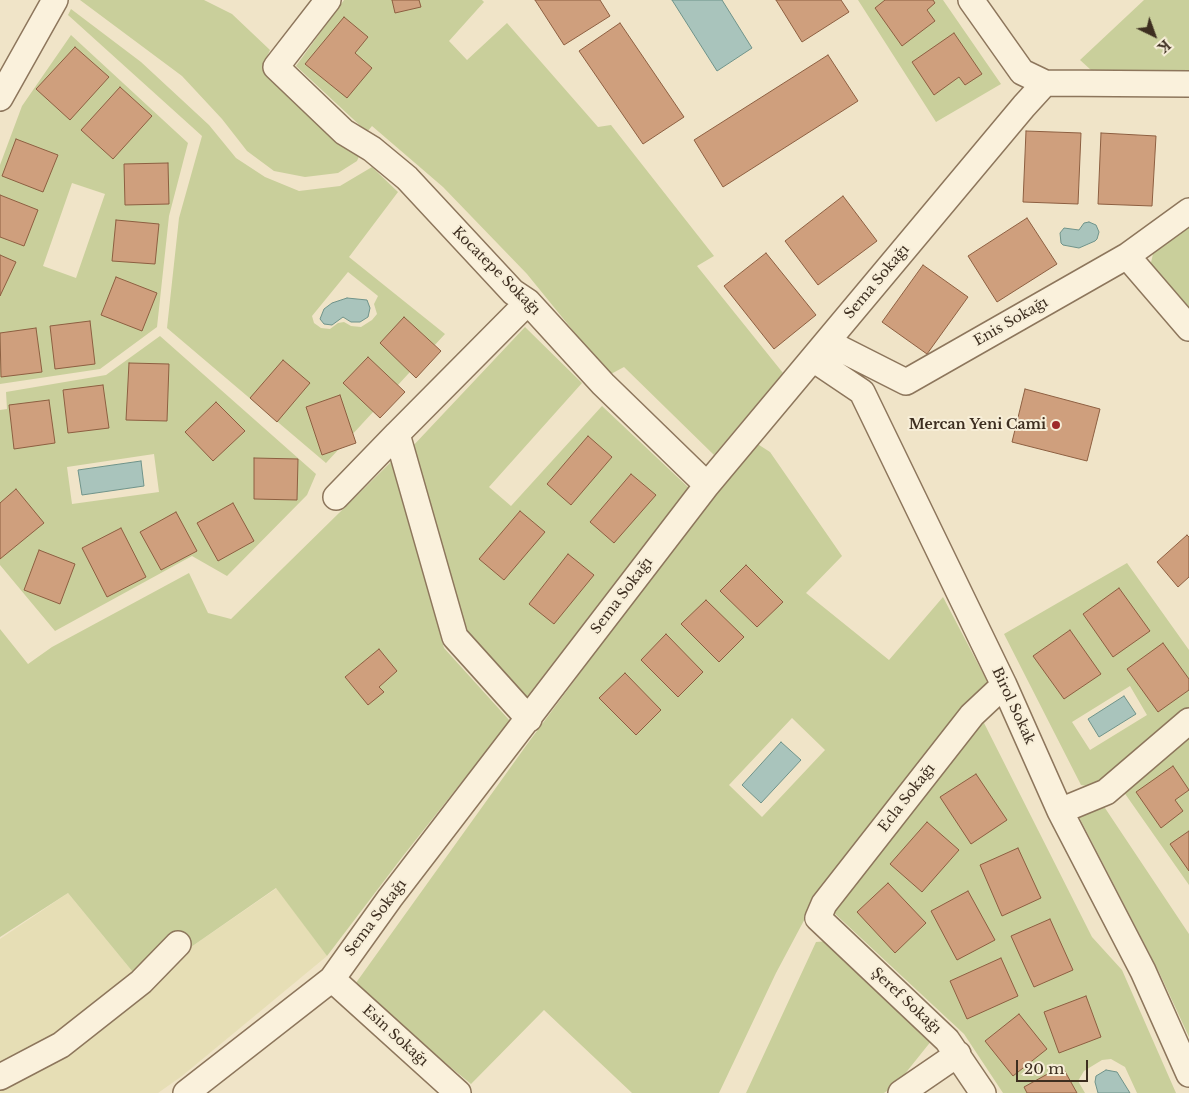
<!DOCTYPE html>
<html>
<head>
<meta charset="utf-8">
<style>
  body { margin:0 }
  #map { position:relative; width:1189px; height:1093px; overflow:hidden; background:#f0e4c8; font-family:"Libre Baskerville",serif }
  canvas { display:block }
  .north { position:absolute; left:1129px; top:10px; width:50px; height:50px; -webkit-text-stroke:4px #f7eed8; paint-order:stroke; rotate:138deg; font-size:14px; font-weight:700; line-height:20px; text-align:center; color:#3d2e20 }
  .north::after { content:''; display:block; margin:auto; width:18px; height:22px; background:#3d2e20; clip-path:polygon(50% 0,100% 100%,50% 72%,0 100%) }
  .scale { position:absolute; left:1016px; top:1060px; width:72px; height:22px; box-sizing:border-box; border:2px solid #3d2e20; border-top:0; padding-left:6px; font-size:15px; line-height:18px; white-space:nowrap; color:#3d2e20; -webkit-text-stroke:4px #f7eed8; paint-order:stroke }
</style>
</head>
<body>
<div id="map">
<canvas width="1189" height="1093"></canvas>
<div class="north">K</div>
<div class="scale">20 m</div>
</div>
<script>
const g = document.querySelector('canvas').getContext('2d');
g.lineJoin = 'round';
function fill(path, color) { g.fillStyle = color; g.fill(path, 'evenodd'); }
const toPath = rows => new Path2D(rows.map(r => 'M' + r).join(''));
function stroke(path, color, width, dash) { g.strokeStyle = color; g.lineWidth = width; g.lineCap = dash ? 'butt' : 'round'; g.setLineDash(dash || []); g.stroke(path); }
function label(font, color, halo, rows, align = 'center') {
  g.font = font + ' "Libre Baskerville",serif'; g.lineWidth = 4; g.setLineDash([]); g.textBaseline = 'middle'; g.strokeStyle = halo; g.fillStyle = color; for (const [text, x, y, turn = 0] of rows) {
    g.save(); g.translate(x, y); g.rotate((+turn || 0) * Math.PI / 180); g.textAlign = isNaN(turn) ? turn : align; if (halo) g.strokeText(text, 0, 0); g.fillText(text, 0, 0); g.restore();
  }
}
fill(toPath([
  [277,888,327,956,182,1076,158,1093,0,1093,0,939,68,893,146,988,181,954]
]), '#e6deb5');
fill(toPath([
  [80,0,204,0,232,14,270,50,264,63,272,74,361,152,357,161,338,173,305,177,274,171,247,151,222,119,182,76],
  [344,0,482,0,484,2,449,41,467,60,507,23,598,127,611,125,714,256,697,266,783,373,714,455,624,367,609,375,527,274,443,187,372,126,367,132,296,66],
  [858,0,943,0,1001,84,936,122],
  [1144,0,1189,0,1189,71,1091,70,1080,60],
  [71,9,141,62,209,125,236,158,265,177,299,191,340,186,372,167,398,192,349,257,445,334,326,463,167,328,179,218,202,136,68,15],
  [348,272,378,296,374,304,377,314,372,320,361,327,351,326,344,322,338,323,330,329,321,328,314,323,312,316],
  [71,35,188,143,169,216,157,327,100,369,0,384,0,165,22,106],
  [72,183,105,194,76,278,43,266],
  [1189,221,1189,313,1150,267,1155,245],
  [525,327,582,383,489,487,511,506,602,406,689,488,526,698,468,635,411,448],
  [160,336,316,474,307,495,227,576,192,556,55,631,0,565,0,410,7,409,6,392,106,375],
  [154,454,159,492,72,504,67,467],
  [756,443,770,452,842,556,806,593,889,660,943,597,988,683,817,896,776,973,719,1093,632,1093,544,1010,471,1084,353,987,528,743,706,504],
  [792,718,825,750,762,817,729,785],
  [392,461,444,648,510,721,403,856,327,956,276,888,181,954,146,988,68,893,0,937,0,629,28,664,52,647,189,573,208,613,231,619],
  [1127,563,1189,650,1189,709,1093,787,1081,785,1004,634],
  [1130,686,1147,715,1090,750,1072,722],
  [983,721,1092,937,1122,970,1176,1093,1137,1093,1125,1067,1111,1059,1102,1060,1084,1071,1078,1081,1085,1093,1003,1093,964,1034,832,911],
  [1189,731,1189,885,1121,788],
  [1103,805,1189,934,1189,1037,1159,972,1079,817],
  [828,941,932,1040,896,1085,884,1093,746,1093,816,942]
]), '#c9cf9b');
const water = toPath([
  [672,0,722,0,752,48,717,71,672,0],
  [1089,222,1096,225,1099,232,1097,239,1095,241,1079,248,1063,245,1061,243,1060,233,1064,228,1079,230,1084,223,1089,222],
  [347,298,367,300,370,308,368,317,360,322,351,322,343,317,332,325,324,324,320,319,324,309,332,303,347,298],
  [141,461,144,486,82,495,78,470,141,461],
  [1124,696,1136,714,1099,737,1088,719,1124,696],
  [781,742,801,760,761,803,742,785,781,742],
  [1106,1070,1117,1072,1130,1093,1098,1093,1095,1082,1096,1076,1106,1070]
]);
fill(water, '#a9c4bc');
stroke(water, '#6f938a', 1);
const building = toPath([
  [392,0,419,0,421,7,395,13,392,0],
  [535,0,600,0,610,16,564,45,535,0],
  [776,0,841,0,849,12,802,42,776,0],
  [885,0,933,0,935,3,927,10,935,21,902,46,875,8,885,0],
  [344,17,368,37,355,53,372,68,347,98,305,64,344,17],
  [620,23,684,117,643,144,579,51,620,23],
  [954,33,982,74,965,85,959,77,934,95,912,62,954,33],
  [75,47,109,77,70,120,36,89,75,47],
  [828,55,858,101,723,187,694,140,828,55],
  [120,87,152,116,113,159,81,130,120,87],
  [1026,131,1081,133,1078,204,1023,202,1026,131],
  [1101,133,1156,136,1152,206,1098,204,1101,133],
  [16,139,58,155,43,192,2,176,16,139],
  [168,163,169,204,125,205,124,164,168,163],
  [0,195,38,210,24,246,0,237,0,195],
  [843,196,877,241,818,285,785,241,843,196],
  [1027,218,1057,264,997,302,968,256,1027,218],
  [116,220,159,224,155,264,112,261,116,220],
  [766,253,816,315,774,349,724,286,766,253],
  [0,255,16,262,0,296,0,255],
  [923,265,968,297,927,354,882,322,923,265],
  [116,277,157,293,142,331,101,315,116,277],
  [404,317,441,351,416,378,380,343,404,317],
  [90,321,95,364,55,369,50,326,90,321],
  [36,328,42,372,1,377,0,333,36,328],
  [368,357,405,392,380,418,343,383,368,357],
  [283,360,310,383,277,422,250,398,283,360],
  [129,363,169,364,167,421,126,420,129,363],
  [103,385,109,428,68,433,63,390,103,385],
  [1025,389,1100,409,1087,461,1012,442,1025,389],
  [340,395,356,443,322,455,306,407,340,395],
  [49,400,55,443,14,449,9,405,49,400],
  [216,402,245,431,213,461,185,432,216,402],
  [588,436,612,457,571,505,547,484,588,436],
  [254,458,298,459,297,500,254,499,254,458],
  [631,474,656,495,614,543,590,522,631,474],
  [16,489,44,523,0,559,0,503,16,489],
  [233,503,254,541,218,561,197,523,233,503],
  [520,511,545,532,504,580,479,559,520,511],
  [176,512,197,551,161,570,140,532,176,512],
  [121,528,146,577,107,597,82,548,121,528],
  [1187,535,1189,537,1189,577,1178,587,1157,562,1187,535],
  [39,550,75,564,60,604,24,590,39,550],
  [568,554,594,575,554,624,529,604,568,554],
  [746,565,783,602,757,627,720,591,746,565],
  [1119,588,1150,631,1113,657,1083,614,1119,588],
  [706,600,744,637,719,662,681,624,706,600],
  [1070,630,1101,674,1064,699,1033,656,1070,630],
  [666,634,703,672,678,697,641,660,666,634],
  [1163,643,1189,679,1189,690,1158,712,1127,669,1163,643],
  [379,649,397,671,379,687,384,692,368,705,345,677,379,649],
  [625,673,661,710,636,735,599,698,625,673],
  [1173,766,1189,790,1175,800,1183,811,1161,828,1136,792,1173,766],
  [976,774,1007,820,971,844,940,797,976,774],
  [927,822,959,850,922,892,890,864,927,822],
  [1189,831,1189,871,1170,844,1189,831],
  [1018,848,1041,898,1002,916,980,865,1018,848],
  [888,883,926,923,895,953,857,912,888,883],
  [968,891,995,940,957,960,931,911,968,891],
  [1050,919,1073,970,1034,987,1011,936,1050,919],
  [1001,958,1018,996,967,1019,950,981,1001,958],
  [1086,996,1101,1037,1059,1053,1044,1012,1086,996],
  [1019,1014,1047,1049,1013,1076,985,1041,1019,1014],
  [1062,1066,1077,1093,1027,1093,1024,1087,1062,1066]
]);
fill(building, '#cf9f7d');
stroke(building, '#8d5f41', 1);
const minor = toPath([
  [328,0,276,67,344,132,372,149,407,178,513,292,528,302,603,384,707,485],
  [971,0,1022,72,1045,83,1189,84],
  [0,98,55,0],
  [1127,256,1189,328],
  [528,302,397,434,455,637,529,719],
  [827,342,906,382,1127,256,1189,211],
  [813,359,862,392,1004,685,1060,811,1143,971,1189,1074],
  [336,497,397,434],
  [1060,811,1106,792,1189,721],
  [332,979,458,1093],
  [0,1077,61,1045,141,982,178,944],
  [186,1093,332,979,390,898,707,485,1024,106,1045,83],
  [901,1093,958,1054],
  [983,1093,947,1040,818,918,824,904,972,715,1004,685]
]);
stroke(minor, '#8d765c', 28);
stroke(minor, '#faf1dc', 25);
for (const [x, y, r, color] of [
  [1056,425,5,"#9e2a2b"]
]) { const dot = new Path2D(); dot.arc(x, y, r, 0, 2 * Math.PI); g.fillStyle = color; g.fill(dot); stroke(dot, '#f7eed8', 2); }
label('14px', '#3d2e20', '#f7eed8', [
  ["Kocatepe Sokağı",496,271,45],
  ["Sema Sokağı",877,282,-50],
  ["Enis Sokağı",1011,322,-30],
  ["Sema Sokağı",622,596,-53],
  ["Birol Sokak",1013,706,65],
  ["Ecla Sokağı",907,798,-52],
  ["Sema Sokağı",376,918,-53],
  ["Şeref Sokağı",906,1001,43],
  ["Esin Sokağı",395,1036,42]
]);
label('bold 14px', '#3d2e20', '#f7eed8', [
  ["Mercan Yeni Cami",1046,425]
], 'right');
</script>
</body>
</html>
